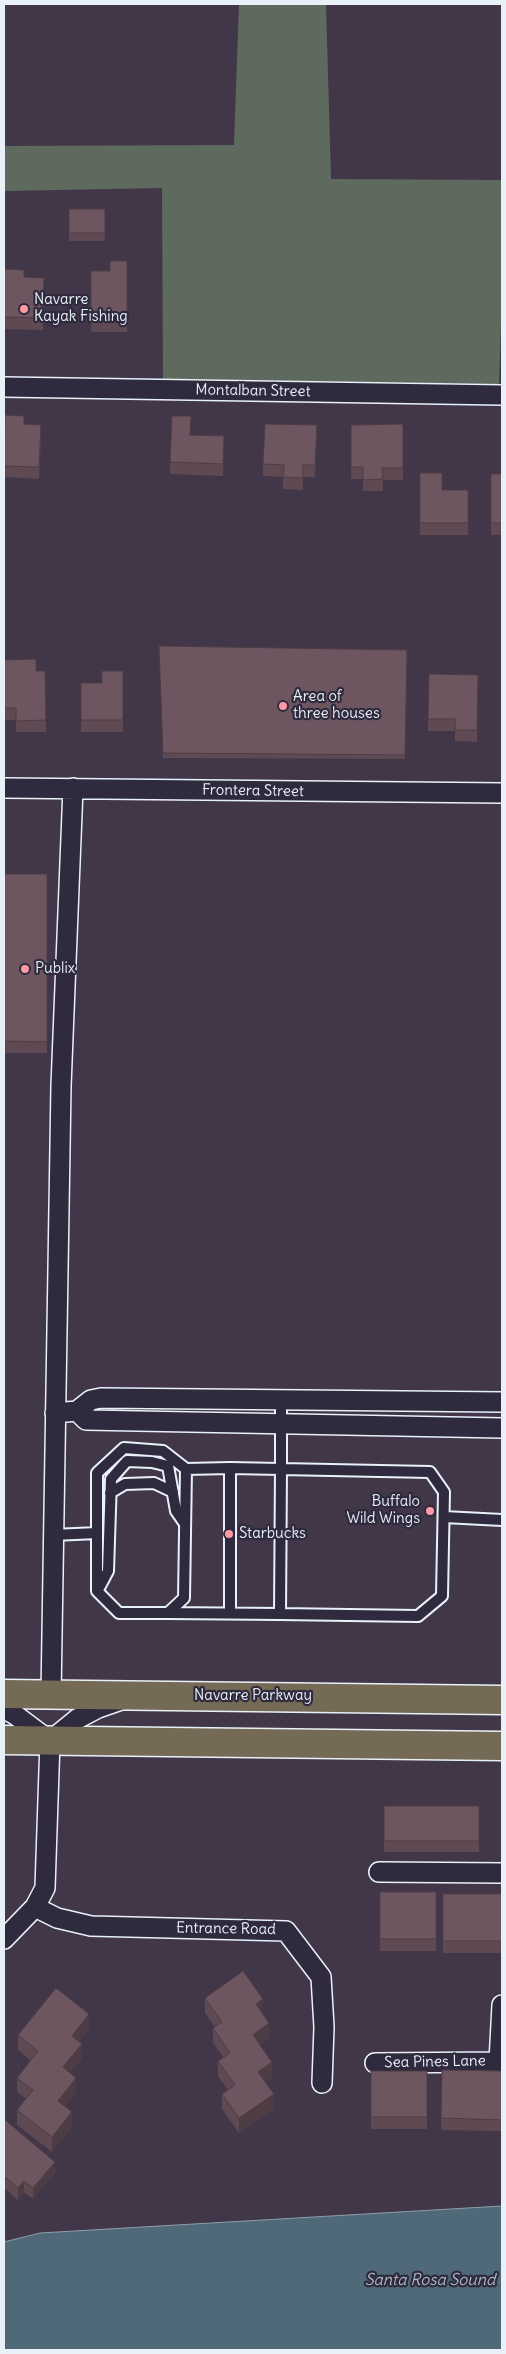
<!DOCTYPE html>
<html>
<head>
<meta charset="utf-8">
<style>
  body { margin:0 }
  #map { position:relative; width:506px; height:2354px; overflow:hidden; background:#423748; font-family:Delius,sans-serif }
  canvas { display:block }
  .frame { position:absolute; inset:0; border:5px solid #e8f1f8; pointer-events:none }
</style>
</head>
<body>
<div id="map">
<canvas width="506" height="2354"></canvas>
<div class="frame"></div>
</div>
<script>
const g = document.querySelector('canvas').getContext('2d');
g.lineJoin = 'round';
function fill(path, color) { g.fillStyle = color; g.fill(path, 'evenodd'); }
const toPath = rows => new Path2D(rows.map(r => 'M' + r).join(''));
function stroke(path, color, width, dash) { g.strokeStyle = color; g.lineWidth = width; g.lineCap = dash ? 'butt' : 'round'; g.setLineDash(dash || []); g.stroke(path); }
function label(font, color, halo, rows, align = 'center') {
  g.font = font + ' Delius,sans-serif'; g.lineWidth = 4.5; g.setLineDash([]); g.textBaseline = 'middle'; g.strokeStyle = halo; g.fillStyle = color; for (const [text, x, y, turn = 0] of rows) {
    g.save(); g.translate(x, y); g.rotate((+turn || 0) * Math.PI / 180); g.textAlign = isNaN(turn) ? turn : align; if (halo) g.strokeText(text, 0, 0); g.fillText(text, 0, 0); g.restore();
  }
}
fill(toPath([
  [239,4,326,4,331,179,502,180,502,294,499,384,163,379,162,188,4,191,4,146,234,145]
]), '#5f6a5f');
const water = toPath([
  [502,2206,502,2350,4,2350,4,2242,40,2233,502,2206]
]);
fill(water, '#506978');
stroke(water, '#8d9fab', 1);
const lane = toPath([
  [230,1468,230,1613],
  [186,1469,184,1598,168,1613,119,1613,97,1591,97,1473,124,1448,163,1451,186,1469,230,1468,281,1469,430,1472,444,1492,442,1596,418,1616,280,1614,281,1469,281,1400],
  [110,1493,125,1484,154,1483,173,1492],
  [444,1517,502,1520],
  [53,1535,97,1533],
  [99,1588,108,1571,111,1479,127,1461,152,1462,168,1466,176,1511,185,1524],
  [168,1613,280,1614]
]);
const street = toPath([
  [4,387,502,395],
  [4,788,502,793],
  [77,1411,86,1420,502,1428],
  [55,1413,77,1411,91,1400,101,1398,502,1402],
  [51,1695,61,1086,73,788],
  [4,1709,14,1714,50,1741],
  [379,1872,502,1873],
  [35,1907,57,1918,91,1926,286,1931,321,1977,324,2027,322,2083],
  [4,1939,35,1907,45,1888,50,1741,77,1719,98,1708,121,1700],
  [375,2063,499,2062,502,2005]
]);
const highway = toPath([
  [4,1694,502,1700],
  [4,1740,502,1746]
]);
stroke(lane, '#e8f1f8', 14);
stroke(street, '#e8f1f8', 22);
stroke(highway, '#e8f1f8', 31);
stroke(lane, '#2f2a3d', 10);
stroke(street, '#2f2a3d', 19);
stroke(highway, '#756a55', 28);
fill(toPath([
  [69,209,105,209,105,241,69,241],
  [127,261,127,332,91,332,91,271,110,271],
  [4,269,24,277,44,290,43,330,4,329],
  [24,424,41,436,39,479,4,477,4,453],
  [403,424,403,480,383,480,383,491,363,491,363,479,351,479,351,425],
  [191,435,224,436,223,476,170,474,170,462],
  [317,437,315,477,303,477,303,490,283,489,283,477,263,476,263,464],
  [420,473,442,490,468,490,468,535,420,535],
  [491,474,502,474,502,535,491,535],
  [159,646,407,650,405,759,163,758],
  [4,671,45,671,46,732,16,732,16,720,4,720],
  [123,671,123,732,81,732,81,683,102,683],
  [429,674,478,675,477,742,455,741,455,731,428,731],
  [4,874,47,874,47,1053,4,1053],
  [384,1806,479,1806,479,1852,384,1852],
  [380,1892,436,1892,436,1951,380,1951],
  [443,1894,502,1894,502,1953,443,1953],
  [205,1998,263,2014,269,2038,260,2045,272,2077,265,2082,274,2109,239,2133,222,2109,222,2094,228,2090,218,2076,218,2061,224,2058,213,2043,213,2028,215,2027,205,2013],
  [89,2029,79,2041,82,2058,70,2073,76,2092,65,2106,72,2127,52,2152,17,2125,17,2110,26,2099,17,2092,17,2078,30,2060,18,2050,18,2035],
  [442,2070,502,2071,502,2131,441,2130],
  [371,2071,427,2071,427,2129,371,2129],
  [4,2119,55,2173,33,2199,24,2192,18,2200,4,2188]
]), '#5f4a53');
fill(toPath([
  [263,1999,263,2014,256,2004],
  [89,2014,89,2029,72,2050,72,2036],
  [269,2023,269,2038,253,2050,253,2035],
  [82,2044,82,2058,63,2082,63,2067],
  [272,2062,272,2077,258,2087,258,2072],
  [76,2078,76,2092,58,2116,58,2101],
  [274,2094,274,2109,239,2133,239,2118],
  [72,2112,72,2127,52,2152,52,2137],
  [55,2162,55,2173,33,2199,33,2188],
  [24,2181,24,2192,18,2200,18,2188]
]), '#4d3c44');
const building = toPath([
  [69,209,105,209,105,233,69,233,69,209],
  [110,261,127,261,127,320,91,320,91,271,110,271,110,261],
  [4,269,24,270,24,277,44,278,43,318,4,317,4,269],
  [5,415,24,416,24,424,41,425,39,467,4,466,5,415],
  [172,416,191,416,190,435,224,436,223,464,170,462,172,416],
  [265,424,317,425,315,465,303,465,303,478,283,477,284,465,263,464,265,424],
  [403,424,403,468,382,468,383,479,363,480,363,467,351,467,351,425,403,424],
  [420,473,442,473,442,490,468,490,468,523,420,523,420,473],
  [491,474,502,474,502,523,491,523,491,474],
  [159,646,407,650,405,755,163,753,159,646],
  [36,659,36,671,45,671,46,720,16,721,16,708,4,708,4,660,36,659],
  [102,671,123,671,123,720,81,720,81,683,102,683,102,671],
  [429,674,478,675,477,730,455,730,455,719,428,719,429,674],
  [4,874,47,874,47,1042,4,1041,4,874],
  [384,1806,479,1806,479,1841,384,1841,384,1806],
  [380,1892,436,1892,436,1939,380,1939,380,1892],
  [443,1894,502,1894,502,1941,443,1941,443,1894],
  [243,1971,263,1999,256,2004,269,2023,253,2035,272,2062,258,2072,274,2094,239,2118,222,2094,235,2085,218,2061,230,2053,213,2028,222,2022,205,1998,243,1971],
  [56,1988,89,2014,72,2036,82,2044,63,2067,76,2078,58,2101,72,2112,52,2137,17,2110,33,2090,17,2078,38,2051,18,2035,56,1988],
  [442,2070,502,2071,502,2120,441,2118,442,2070],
  [371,2071,427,2071,427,2117,371,2117,371,2071],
  [4,2119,55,2162,33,2188,24,2181,18,2188,4,2176,4,2119]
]);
fill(building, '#6e5661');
stroke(building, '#4d3c44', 1);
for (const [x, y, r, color] of [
  [24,309,5,"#ff9aa2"],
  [283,706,5,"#ff9aa2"],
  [25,969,5,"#ff9aa2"],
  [430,1511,5,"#ff9aa2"],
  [229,1534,5,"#ff9aa2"]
]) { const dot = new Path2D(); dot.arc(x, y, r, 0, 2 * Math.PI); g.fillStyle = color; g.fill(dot); stroke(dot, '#2f2a3d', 2); }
label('15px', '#e8f1f8', '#2f2a3d', [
  ["Navarre",34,300],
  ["Kayak Fishing",34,317],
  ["Area of",293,697],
  ["three houses",293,714],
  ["Publix",35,969],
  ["Buffalo",420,1502,"right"],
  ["Wild Wings",420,1519,"right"],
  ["Starbucks",239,1534]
], 'left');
label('15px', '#e8f1f8', '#2f2a3d', [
  ["Montalban Street",253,391,1],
  ["Frontera Street",253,791,1],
  ["Navarre Parkway",253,1696],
  ["Entrance Road",226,1929,1],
  ["Sea Pines Lane",435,2062,-1]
]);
label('italic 16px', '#abbbc5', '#2f2a3d', [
  ["Santa Rosa Sound",430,2280]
]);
</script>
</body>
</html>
